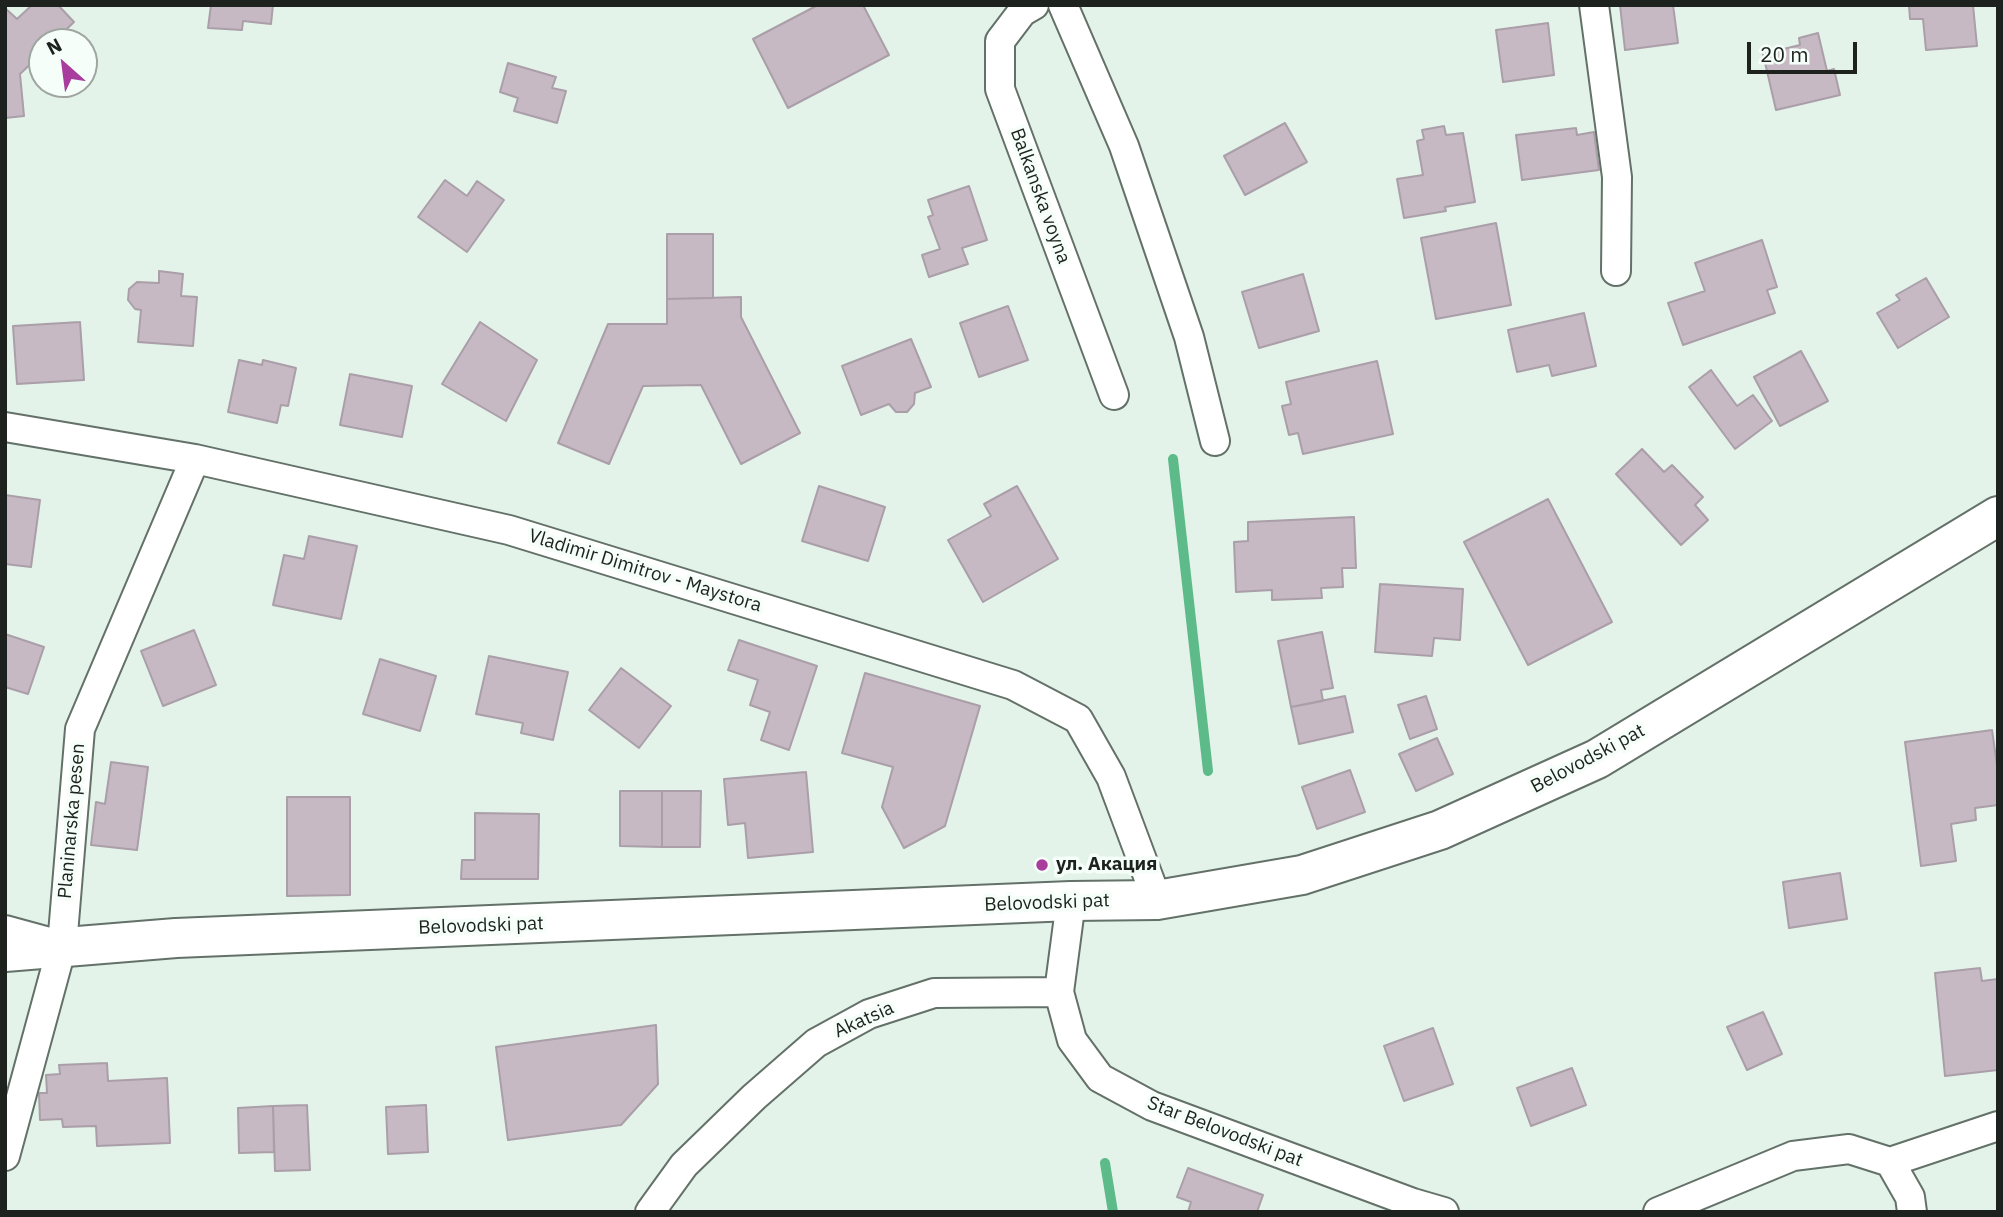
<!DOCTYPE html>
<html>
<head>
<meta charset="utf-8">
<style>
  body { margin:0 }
  #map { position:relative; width:2003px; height:1217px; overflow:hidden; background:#e3f3e9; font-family:"IBM Plex Sans",sans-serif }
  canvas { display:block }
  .frame { position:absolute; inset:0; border:7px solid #1d221f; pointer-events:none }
  .north { position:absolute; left:28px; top:28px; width:70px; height:70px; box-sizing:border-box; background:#f5fef8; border:2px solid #9fa6a1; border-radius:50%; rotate:332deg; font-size:19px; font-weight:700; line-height:28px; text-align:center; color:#1d221f }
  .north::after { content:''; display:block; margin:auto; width:24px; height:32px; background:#a83d9e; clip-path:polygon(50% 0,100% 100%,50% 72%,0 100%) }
  .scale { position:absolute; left:1747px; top:42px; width:110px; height:32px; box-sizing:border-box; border:4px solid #1d221f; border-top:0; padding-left:9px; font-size:21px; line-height:24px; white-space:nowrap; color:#1d221f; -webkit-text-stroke:5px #f5fef8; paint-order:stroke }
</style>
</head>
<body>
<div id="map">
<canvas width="2003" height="1217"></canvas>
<div class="frame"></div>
<div class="north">N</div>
<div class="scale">20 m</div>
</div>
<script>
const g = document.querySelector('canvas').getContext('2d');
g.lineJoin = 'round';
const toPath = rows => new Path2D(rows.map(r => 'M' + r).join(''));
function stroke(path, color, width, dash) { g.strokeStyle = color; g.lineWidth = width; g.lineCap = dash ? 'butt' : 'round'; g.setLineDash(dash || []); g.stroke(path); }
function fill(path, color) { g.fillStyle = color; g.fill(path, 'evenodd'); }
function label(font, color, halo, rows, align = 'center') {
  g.font = font + ' "IBM Plex Sans",sans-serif'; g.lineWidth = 7; g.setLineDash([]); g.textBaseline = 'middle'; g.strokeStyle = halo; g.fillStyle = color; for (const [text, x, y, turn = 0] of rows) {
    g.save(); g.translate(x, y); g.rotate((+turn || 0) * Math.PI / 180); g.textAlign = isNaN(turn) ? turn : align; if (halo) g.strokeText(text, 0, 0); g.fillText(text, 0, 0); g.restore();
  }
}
stroke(toPath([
  [1173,459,1208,771],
  [1105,1163,1113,1212]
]), '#5dba89', 10);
const building = toPath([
  [32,5,58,5,74,22,53,42,42,42,42,53,20,74,24,116,5,118,5,8,17,19,32,5],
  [211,5,273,5,271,24,243,21,242,30,208,28,211,5],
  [818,5,863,5,889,55,788,108,753,39,818,5],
  [1620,5,1673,5,1678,43,1625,50,1620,5],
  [1909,5,1973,5,1977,46,1926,50,1923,19,1910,19,1909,5],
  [1548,23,1554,75,1503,82,1496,30,1548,23],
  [1818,33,1827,71,1834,69,1840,95,1776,110,1763,54,1800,45,1799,38,1818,33],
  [508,63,556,77,552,88,566,91,557,123,514,111,518,98,500,92,508,63],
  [1285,123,1307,162,1245,195,1224,156,1285,123],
  [1444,126,1446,135,1463,133,1475,202,1445,207,1446,211,1404,218,1397,179,1423,175,1417,141,1424,139,1422,130,1444,126],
  [1576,128,1577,135,1594,132,1599,170,1522,180,1516,135,1576,128],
  [445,180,467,196,477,181,504,200,467,252,418,217,445,180],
  [969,186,987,240,962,248,968,264,929,277,922,255,940,249,928,217,933,215,928,200,969,186],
  [1496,223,1511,305,1436,319,1421,238,1496,223],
  [667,234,713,234,713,298,667,299,667,234],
  [1762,240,1777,287,1767,290,1775,313,1683,345,1668,303,1705,291,1695,263,1762,240],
  [159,271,183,274,181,296,197,297,193,346,138,342,141,310,135,309,128,300,129,289,137,282,159,283,159,271],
  [1303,274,1319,331,1259,348,1242,292,1303,274],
  [1926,278,1949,317,1898,348,1877,313,1900,300,1896,295,1926,278],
  [741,297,741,317,800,433,741,464,701,385,643,386,609,464,558,443,608,324,667,324,667,299,741,297],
  [1008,306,1028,360,979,377,960,323,1008,306],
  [1584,313,1596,366,1552,376,1549,365,1517,372,1508,330,1584,313],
  [80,322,84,380,17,384,13,326,80,322],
  [480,322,537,360,506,421,442,384,480,322],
  [911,339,931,387,915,393,914,404,907,412,896,412,889,404,861,415,842,366,911,339],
  [1801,351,1828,401,1780,426,1754,377,1801,351],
  [239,360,262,365,263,360,296,368,288,406,281,405,277,423,228,412,239,360],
  [1377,361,1393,434,1303,454,1298,433,1289,435,1282,406,1291,404,1286,382,1377,361],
  [1711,370,1737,406,1753,395,1772,421,1735,449,1689,387,1711,370],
  [350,374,412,386,402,437,340,425,350,374],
  [1642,449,1664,472,1672,465,1703,497,1695,505,1708,520,1681,545,1616,474,1642,449],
  [819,486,885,507,868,561,802,541,819,486],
  [1017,486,1058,559,983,602,948,540,991,516,984,504,1017,486],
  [5,495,40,500,31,567,5,564,5,495],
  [1548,499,1612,622,1528,665,1464,542,1548,499],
  [1354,517,1356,568,1342,568,1343,587,1321,588,1322,598,1272,600,1272,590,1236,592,1234,542,1248,541,1248,522,1354,517],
  [309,536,357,546,341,619,273,605,284,555,304,559,309,536],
  [1380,584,1463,589,1460,640,1434,638,1432,656,1375,652,1380,584],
  [194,630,216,685,163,706,141,651,194,630],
  [1322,632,1333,688,1321,690,1323,701,1291,707,1278,641,1322,632],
  [5,634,44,647,28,694,5,687,5,634],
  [739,640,817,666,789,750,761,740,770,712,750,705,758,680,728,670,739,640],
  [489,656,568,672,553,740,521,733,523,723,476,714,489,656],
  [380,659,436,676,420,731,363,714,380,659],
  [621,668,671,706,639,748,589,710,621,668],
  [865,673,980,706,945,826,904,848,882,807,893,767,842,753,865,673],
  [1345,696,1353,732,1299,744,1291,707,1345,696],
  [1426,696,1437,729,1410,739,1398,705,1426,696],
  [1992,730,1998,772,1998,805,1975,808,1976,820,1951,824,1956,861,1921,866,1905,742,1992,730],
  [1437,738,1453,774,1416,791,1399,754,1437,738],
  [111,762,148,767,137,850,91,845,96,802,105,804,111,762],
  [1350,770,1365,812,1317,829,1302,787,1350,770],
  [806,772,813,852,748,858,745,823,728,825,724,779,806,772],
  [620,791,662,791,662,847,620,846,620,791],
  [662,791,701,791,700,847,662,847,662,791],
  [287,797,350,797,350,895,287,896,287,797],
  [475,813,539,814,538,879,461,879,462,860,475,860,475,813],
  [1840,873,1847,919,1789,928,1783,882,1840,873],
  [1980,968,1982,981,1998,979,1998,1070,1945,1076,1935,973,1980,968],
  [1763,1012,1782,1054,1747,1070,1727,1027,1763,1012],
  [656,1025,658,1084,621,1125,508,1140,496,1047,656,1025],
  [1433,1028,1453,1084,1404,1101,1384,1046,1433,1028],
  [107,1063,108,1081,167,1078,170,1143,97,1146,96,1126,63,1127,62,1119,40,1120,39,1093,47,1093,46,1075,60,1074,59,1065,107,1063],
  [1572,1068,1586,1105,1531,1126,1517,1088,1572,1068],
  [307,1105,310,1170,275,1171,273,1106,307,1105],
  [426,1105,428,1152,388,1154,386,1107,426,1105],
  [273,1106,274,1152,239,1153,238,1108,273,1106],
  [1188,1168,1263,1195,1257,1212,1188,1212,1191,1202,1177,1197,1188,1168]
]);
fill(building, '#c6b9c3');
stroke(building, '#aa9ea8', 2);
const street = toPath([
  [1034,5,1022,12,1000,41,1000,89,1114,395],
  [1063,5,1124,146,1189,337,1215,441],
  [1594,5,1617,177,1616,271],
  [5,427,195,459,509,530,1013,685,1078,719,1111,777,1157,900],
  [5,930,49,942],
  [1059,992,1072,1040,1100,1078,1152,1106,1413,1203,1444,1212],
  [5,1156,62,946,80,729,195,459],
  [1890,1162,1998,1126],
  [650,1212,684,1165,754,1097,816,1043,869,1014,934,993,1059,992,1071,901],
  [1658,1212,1793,1156,1849,1149,1890,1162,1910,1197,1912,1212]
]);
const secondary = toPath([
  [5,952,176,938,1071,901,1157,900,1302,875,1440,830,1597,759,1998,516]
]);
stroke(street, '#637168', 32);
stroke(secondary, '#637168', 42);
stroke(street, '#fff', 28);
stroke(secondary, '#fff', 38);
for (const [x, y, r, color] of [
  [1042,865,7,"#a83d9e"]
]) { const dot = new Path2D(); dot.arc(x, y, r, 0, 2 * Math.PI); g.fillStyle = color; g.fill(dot); stroke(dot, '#f5fef8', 2.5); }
label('19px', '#1d221f', '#f5fef8', [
  ["Balkanska voyna",1040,196,70],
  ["Vladimir Dimitrov - Maystora",645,571,17],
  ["Belovodski pat",1588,759,-28],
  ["Planinarska pesen",72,821,-85],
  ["Belovodski pat",1047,903,-2],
  ["Belovodski pat",481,926,-2],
  ["Akatsia",864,1020,-24],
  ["Star Belovodski pat",1225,1132,21]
]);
label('bold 19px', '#1d221f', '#f5fef8', [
  ["ул. Акация",1056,865]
], 'left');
</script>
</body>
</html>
